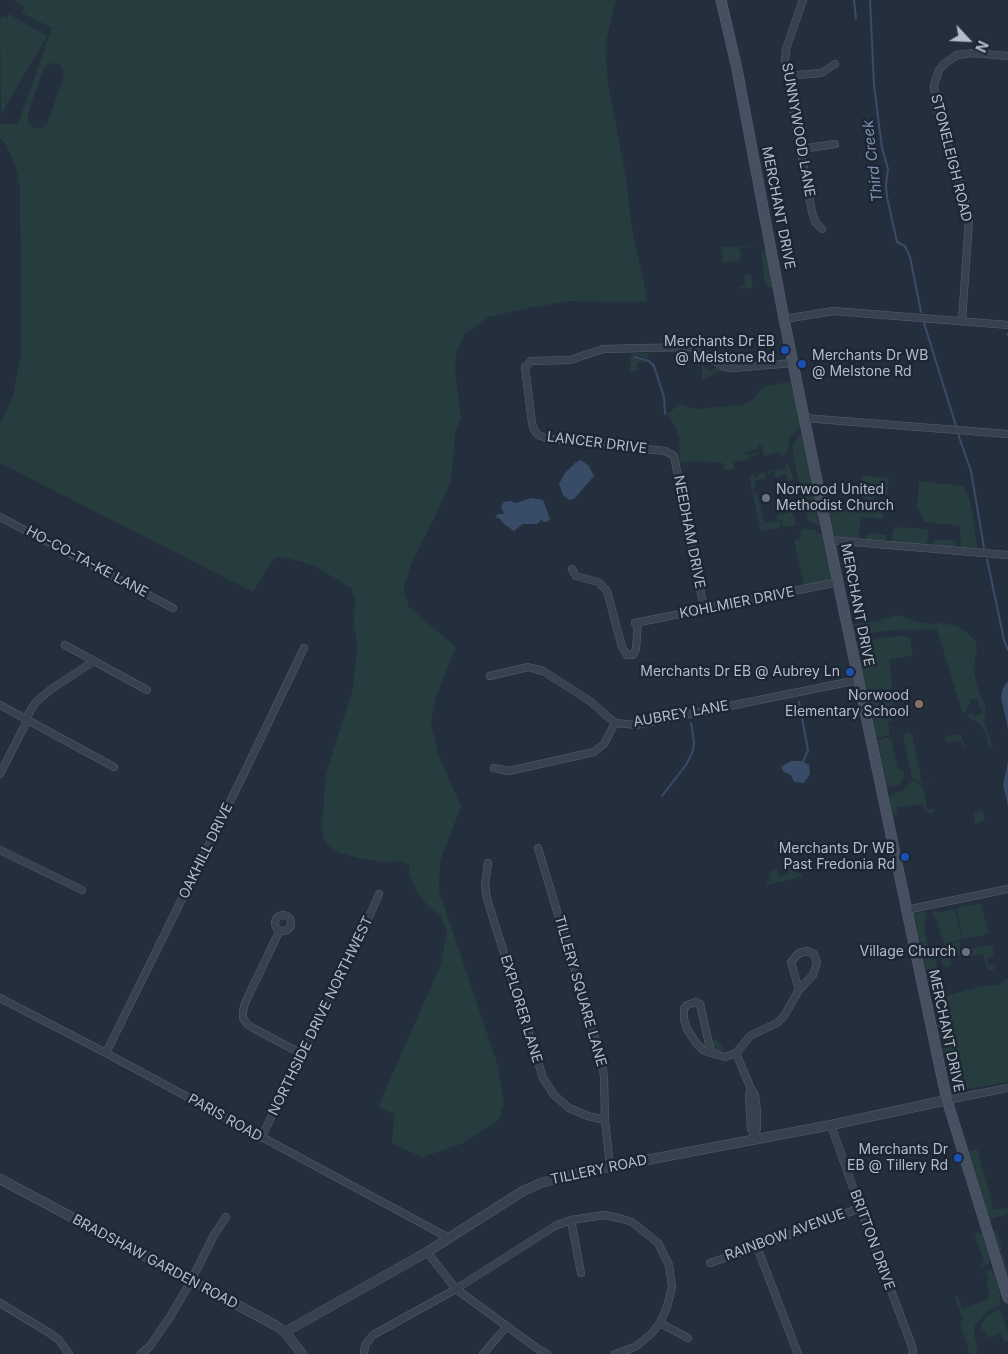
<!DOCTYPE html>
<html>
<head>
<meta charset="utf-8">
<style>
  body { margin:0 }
  #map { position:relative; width:1008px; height:1354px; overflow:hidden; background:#242f3e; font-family:Inter,sans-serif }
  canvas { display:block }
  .north { position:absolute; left:943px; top:15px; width:50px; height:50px; -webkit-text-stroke:4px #1d2633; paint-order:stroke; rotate:115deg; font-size:14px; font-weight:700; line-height:20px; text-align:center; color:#b4bcc9 }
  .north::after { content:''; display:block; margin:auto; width:18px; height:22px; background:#b4bcc9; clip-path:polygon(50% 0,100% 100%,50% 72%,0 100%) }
</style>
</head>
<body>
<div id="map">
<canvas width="1008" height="1354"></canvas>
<div class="north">N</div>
</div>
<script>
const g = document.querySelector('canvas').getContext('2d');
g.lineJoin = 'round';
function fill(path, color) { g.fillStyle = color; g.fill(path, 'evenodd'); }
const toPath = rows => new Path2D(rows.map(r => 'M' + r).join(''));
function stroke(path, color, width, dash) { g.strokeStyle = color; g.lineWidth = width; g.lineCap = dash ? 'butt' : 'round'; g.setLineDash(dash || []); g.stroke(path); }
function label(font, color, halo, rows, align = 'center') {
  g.font = font + ' Inter,sans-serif'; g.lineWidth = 5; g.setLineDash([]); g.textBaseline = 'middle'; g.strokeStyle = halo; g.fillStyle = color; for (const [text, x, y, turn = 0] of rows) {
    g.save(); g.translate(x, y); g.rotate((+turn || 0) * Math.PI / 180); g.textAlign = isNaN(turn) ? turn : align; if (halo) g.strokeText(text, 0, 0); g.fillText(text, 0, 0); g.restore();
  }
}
fill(toPath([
  [14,0,616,0,605,46,608,83,625,172,633,234,648,302,569,301,529,308,489,317,464,334,456,354,455,370,461,417,455,435,451,481,434,519,412,562,403,589,409,607,456,647,436,697,431,723,438,753,461,807,440,861,439,891,497,1063,504,1103,498,1121,461,1144,423,1157,392,1144,394,1114,378,1107,441,964,447,933,441,916,429,907,417,893,410,875,409,865,398,861,383,862,361,859,334,851,324,841,322,825,326,773,353,689,357,647,354,624,355,598,351,588,313,565,283,557,274,558,253,592,0,463,0,423,13,396,21,354,21,304,20,190,17,171,6,144,0,138,0,122,3,124,18,124,52,28,22,13,25,7],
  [52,63,58,64,62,67,64,71,63,79,47,124,42,128,35,128,28,123,28,113,43,70,47,65],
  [9,14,47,36,1,115,0,19,3,16,7,18],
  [766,245,739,248,740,253,745,254,740,255,740,260,723,263,722,247],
  [766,251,773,286,772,287,768,287,765,282,761,255,763,252],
  [750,274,751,274,753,288,740,289,738,286,745,285,744,276],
  [648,353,648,359,639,355,635,355,634,357,636,359,647,362,648,362,637,362,637,371,630,371,631,354],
  [702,365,712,372,715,367,721,370,702,380],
  [792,381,801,424,799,428,791,436,786,454,783,457,779,452,764,456,762,445,758,446,758,449,745,452,746,455,759,453,760,454,749,456,750,459,734,462,734,468,728,470,724,470,723,463,695,461,680,462,679,438,675,426,667,415,679,404,696,409,741,405,754,399,763,387],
  [800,434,803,434,822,524,819,526,808,520,793,455,793,445],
  [785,462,789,465,793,480,788,481,786,474,775,477,774,472,768,474,768,472,786,468],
  [765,473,766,478,755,481,756,487,752,489,749,476,755,475,756,478,759,477,759,474],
  [861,475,889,478,887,495,875,494,873,511,881,512,881,510,884,511,883,519,860,517,859,538,837,537,834,533,828,503,866,505],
  [919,481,963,486,970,500,978,550,961,548,960,526,924,522,920,511,917,509],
  [754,489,755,494,758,495,764,523,759,524,752,490],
  [793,511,796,525,783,527,781,519,778,520,777,515],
  [780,521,781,528,761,531,759,525],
  [895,527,926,529,929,533,927,542,926,545,893,542,891,539,893,530],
  [803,528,814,530,824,536,832,572,832,576,827,581,804,586,794,540,800,539,799,533],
  [872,533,886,535,886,540,865,540,866,536],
  [933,539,955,541,955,545,953,547,934,546],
  [898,615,917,622,933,624,943,623,958,627,964,630,976,641,977,650,973,669,979,693,986,708,984,722,993,748,989,748,985,731,981,725,966,715,972,713,973,717,983,713,982,709,980,710,978,698,969,700,970,704,966,706,967,712,965,713,962,712,937,629,895,630,869,633,865,628,863,630,866,634,855,636,853,624,874,622],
  [899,636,904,636,910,639,913,655,889,660,892,682,891,690,896,710,895,711,884,707,870,708,856,641],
  [883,712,889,714,892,718,893,721,888,721,890,735,876,738,872,716],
  [908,732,912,734,922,783,930,782,922,784,912,778,903,735],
  [961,734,965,749,963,749,961,740,947,743,946,741,945,737],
  [891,737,898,769,903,771,904,778,898,785,887,787,877,740],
  [913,780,923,786,927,810,934,810,935,812,931,813,925,812,923,804,897,807,898,814,893,815,889,797,903,790],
  [982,811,985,819,975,824,973,813],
  [789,839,790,849,782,849,779,843,775,844,774,841],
  [791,862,794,862,797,874,802,873,803,876,767,885,766,881,771,880,769,871,777,869,778,876,788,874,788,866],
  [981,903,989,934,963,939,957,908],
  [955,909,962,939,944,945,937,920,933,917,933,911,934,910,938,913],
  [924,911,927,915,926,921,924,925,929,951,935,956,937,969,935,978,929,981,928,981,914,914],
  [962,941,959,943,960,950,964,950,965,955,952,957,950,944],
  [992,945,994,957,987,959,988,965,996,964,995,968,993,970,988,970,983,954,969,957,968,949],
  [948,946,951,963,950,966,943,967,940,952,944,947],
  [1008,978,1008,1082,954,1091,950,1083,934,1009,946,1005,943,997,982,986,999,985],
  [716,1039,724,1048,721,1052,711,1048,713,1041],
  [977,1149,994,1210,1008,1208,1008,1212,1005,1215,993,1218,990,1221,969,1151],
  [993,1231,997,1232,998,1235,1002,1250,1000,1251,1001,1254,1003,1254,1008,1270,1008,1281],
  [977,1233,982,1234,990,1260,988,1264,981,1266,980,1264,984,1263,975,1235,971,1234],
  [991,1270,993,1271,1000,1293,1000,1305,987,1311,975,1325,974,1334,978,1349,976,1351,977,1354,970,1354,960,1324,963,1320,955,1297,958,1296,962,1309,989,1299,988,1294,990,1293,986,1282,989,1281,987,1273,983,1273],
  [997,1310,1000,1310,1002,1313,1008,1334,1008,1341,1004,1342,1001,1333,988,1338,986,1332,980,1330,981,1325,985,1318]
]), '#263c3f');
fill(toPath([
  [581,460,589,466,594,476,574,499,569,500,563,495,559,484,565,473,575,463],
  [531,498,543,500,550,519,548,521,545,522,541,520,537,524,523,524,514,531,504,524,500,519,495,517,498,514,504,514,501,506,504,502,510,501,516,503],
  [1008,681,1008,729,1001,697,1003,688],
  [791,761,802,761,809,765,810,774,804,783,794,782,791,775,784,772,781,767],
  [1008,761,1008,806,1003,785]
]), '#394c67');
stroke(toPath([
  [854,0,856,19],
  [870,0,874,85,882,148,888,169,886,185,887,197,897,242,905,246,910,257,921,312],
  [924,323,956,426],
  [1007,334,1008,335],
  [635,357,649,361,654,366,664,397,665,414],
  [958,434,971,471,984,548],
  [987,559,1004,640,1008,650],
  [799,702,808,750,803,762],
  [662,796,686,765,693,751,694,742,691,723]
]), '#394c67', 2);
const minor = toPath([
  [803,0,786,49,785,64,812,212,816,223,822,229],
  [787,76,821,73,835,64],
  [801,149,835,144],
  [784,319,834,311,1008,325],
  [962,321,969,219,966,204,936,106,934,85,939,70,944,64,957,55,973,53,1008,56],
  [804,418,1008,434],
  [0,517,173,608],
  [829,540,1008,555],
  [572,569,576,576,598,582,607,591,622,647,627,655,633,655,636,649,638,622],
  [704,609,674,456,665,451,549,439,538,435,534,430,532,423,525,367,531,361,570,360,603,349,689,347,696,349,724,367,732,368,793,363],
  [635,623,838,582],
  [65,645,94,661],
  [490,676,528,667,535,669,543,671,590,701,615,723,636,725,858,680],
  [0,705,114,767],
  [494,768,509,771,594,752,604,744,615,723],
  [0,774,25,725,29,713,36,702,50,690,94,661,147,690],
  [538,848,599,1051,604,1076,605,1120,610,1166],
  [0,850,82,890],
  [488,863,485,885,487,899,543,1078,554,1095,569,1108,588,1116,605,1120],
  [906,910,1008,889],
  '275 923a8 8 0 1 1 16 0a8 8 0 1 1-16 0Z',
  [280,930,245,1003,243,1011,243,1018,247,1024,253,1028,302,1054],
  [807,951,814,954,817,963,813,975,799,990,791,962,799,953,807,951],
  [0,998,106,1053,449,1238],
  [696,1002,700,1004,711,1053,703,1050,697,1044,687,1029,684,1019,684,1009,687,1005,696,1002],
  [106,1053,248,765,304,648],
  [711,1053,725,1057,736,1053,750,1036,777,1023,784,1016,799,990],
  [736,1053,751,1089,755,1095,757,1111,757,1129,754,1134,754,1139],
  [751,1089,749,1095,751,1129,754,1134],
  [947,1100,1008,1088],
  [831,1125,860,1208,913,1349,912,1354],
  [261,1138,366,924,379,894],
  [571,1220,581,1273],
  [757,1247,798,1354],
  [427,1252,456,1289,538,1349,547,1354],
  [710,1263,757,1247,860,1208],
  [0,1303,48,1332,59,1340,69,1354],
  [660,1323,688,1338],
  [141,1354,150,1346,170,1317,191,1281,214,1235,226,1217],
  [364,1354,365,1345,373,1335,456,1289,555,1226,571,1220,604,1215,619,1218,632,1222,658,1243,669,1265,672,1287,667,1307,660,1323,651,1334,635,1347,615,1354],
  [483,1354,507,1326]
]);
const tertiary = toPath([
  [0,1179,275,1325,285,1332,302,1354],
  [285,1332,427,1252,523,1191,541,1183,578,1173,831,1125,947,1100]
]);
const secondary = toPath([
  [721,0,737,69,784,319,827,530,940,1068,947,1100,1008,1298]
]);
stroke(minor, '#565f6c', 8);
stroke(tertiary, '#565f6c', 10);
stroke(secondary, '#565f6c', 11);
stroke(minor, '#38414e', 7);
stroke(tertiary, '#38414e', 9);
stroke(secondary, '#465061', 10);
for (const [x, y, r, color] of [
  [785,350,5,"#1a4fb4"],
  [802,364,5,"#1a4fb4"],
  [766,498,5,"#6b7280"],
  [850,672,5,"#1a4fb4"],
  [919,704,5,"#8d6e63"],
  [905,857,5,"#1a4fb4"],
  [966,952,5,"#6b7280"],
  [958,1158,5,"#1a4fb4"]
]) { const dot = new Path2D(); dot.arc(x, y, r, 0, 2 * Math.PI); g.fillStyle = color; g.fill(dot); stroke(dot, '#1d2633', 2); }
label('14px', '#b4bcc9', '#1d2633', [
  ["SUNNYWOOD LANE",798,130,80],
  ["STONELEIGH ROAD",951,158,76],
  ["MERCHANT DRIVE",778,208,79],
  ["LANCER DRIVE",597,443,7],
  ["NEEDHAM DRIVE",689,532,79],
  ["HO-CO-TA-KE LANE",87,562,28],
  ["KOHLMIER DRIVE",737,603,-11],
  ["MERCHANT DRIVE",857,605,79],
  ["AUBREY LANE",681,714,-10],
  ["OAKHILL DRIVE",206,851,-64],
  ["TILLERY SQUARE LANE",580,991,74],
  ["EXPLORER LANE",521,1009,73],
  ["NORTHSIDE DRIVE NORTHWEST",321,1016,-64],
  ["MERCHANT DRIVE",946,1031,78],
  ["PARIS ROAD",225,1118,29],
  ["TILLERY ROAD",599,1170,-12],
  ["RAINBOW AVENUE",785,1235,-20],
  ["BRITTON DRIVE",872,1240,70],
  ["BRADSHAW GARDEN ROAD",155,1262,28]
]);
label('14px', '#b4bcc9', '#1d2633', [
  ["Merchants Dr EB",775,342],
  ["@ Melstone Rd",775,358],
  ["Merchants Dr WB",812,356,"left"],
  ["@ Melstone Rd",812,372,"left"],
  ["Norwood United",776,490,"left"],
  ["Methodist Church",776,506,"left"],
  ["Merchants Dr EB @ Aubrey Ln",840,672],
  ["Norwood",909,696],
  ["Elementary School",909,712],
  ["Merchants Dr WB",895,849],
  ["Past Fredonia Rd",895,865],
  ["Village Church",956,952],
  ["Merchants Dr",948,1150],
  ["EB @ Tillery Rd",948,1166]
], 'right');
label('italic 15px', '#7c92b1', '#1d2633', [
  ["Third Creek",873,161,-97]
]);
</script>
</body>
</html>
